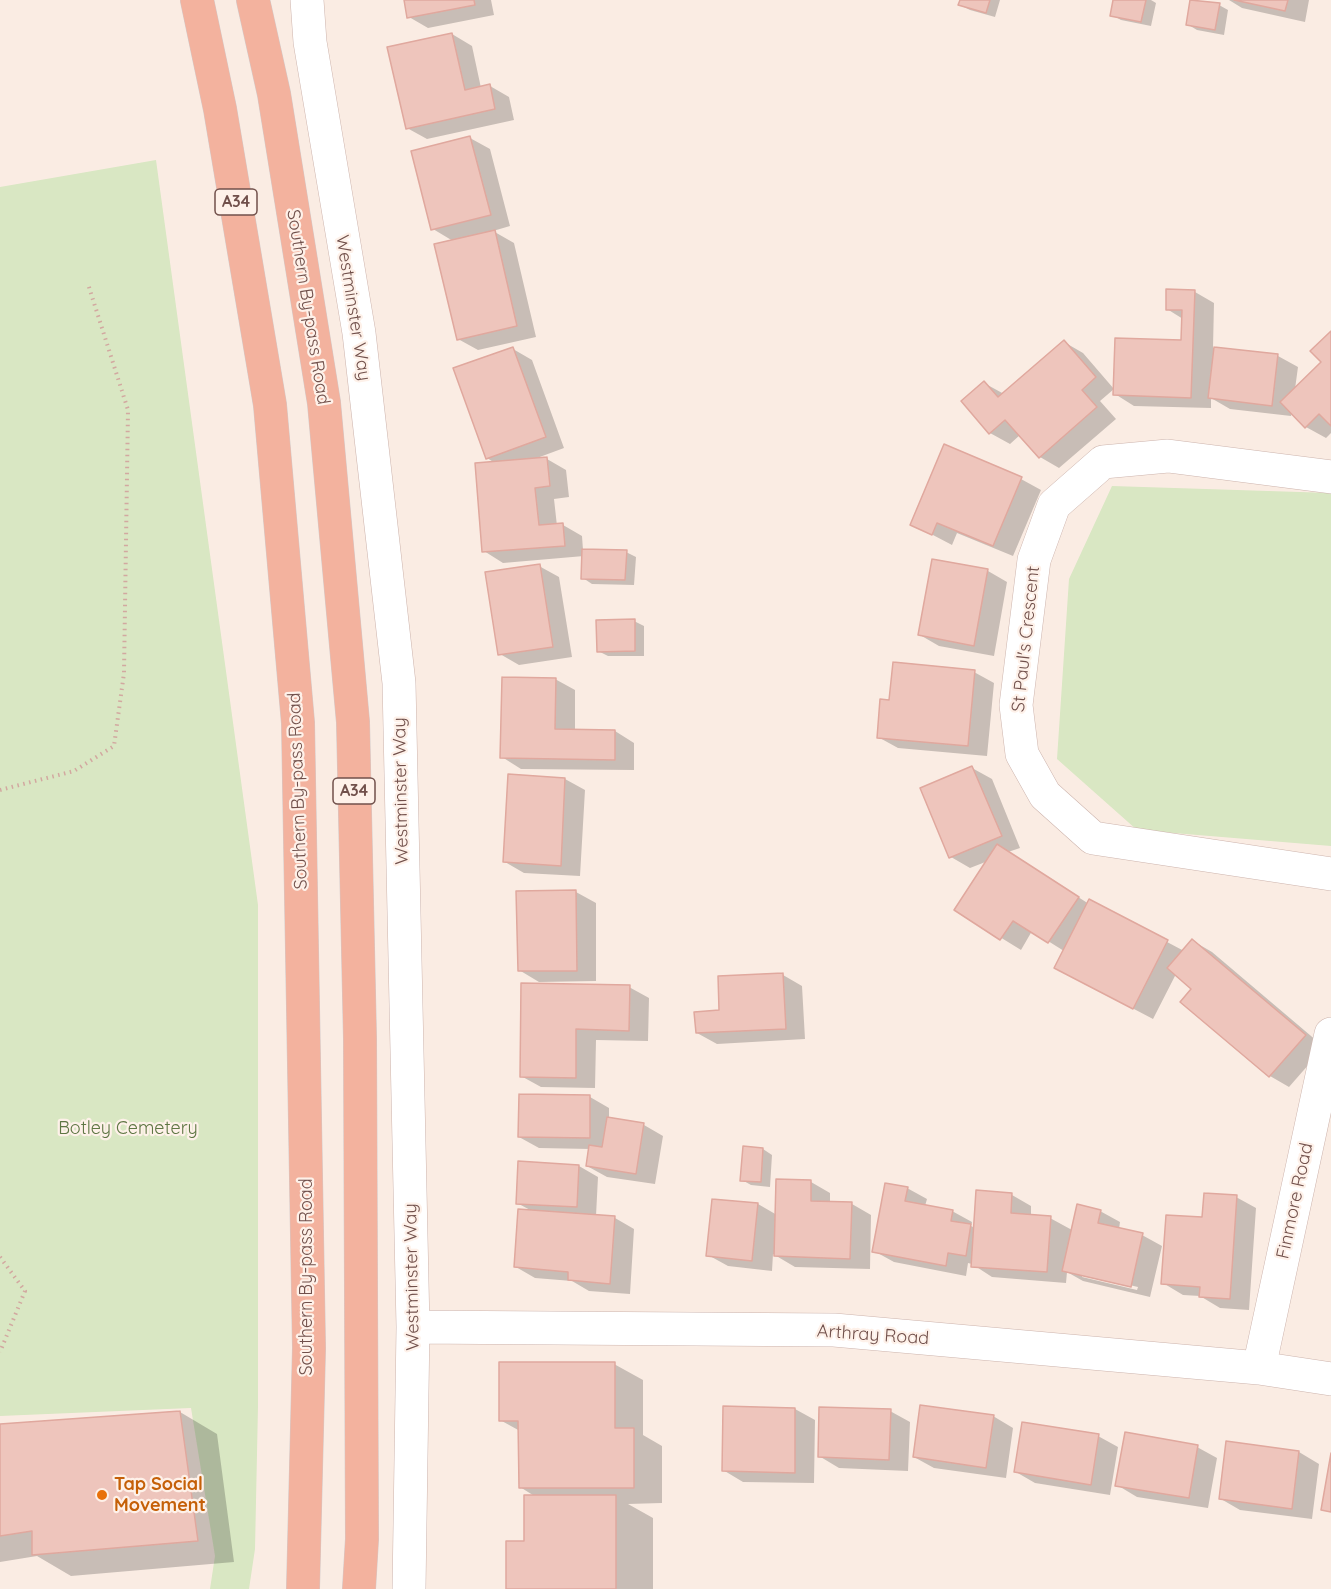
<!DOCTYPE html>
<html>
<head>
<meta charset="utf-8">
<style>
  body { margin:0 }
  canvas { display:block; background:#faece3 }
</style>
</head>
<body>
<canvas width="1331" height="1589"></canvas>
<script>
const g = document.querySelector('canvas').getContext('2d');
g.lineJoin = 'round';
function fill(path, color) { g.fillStyle = color; g.fill(path, 'evenodd'); }
const toPath = rows => new Path2D(rows.map(r => 'M' + r).join(''));
function stroke(path, color, width, dash) { g.strokeStyle = color; g.lineWidth = width; g.lineCap = dash ? 'butt' : 'round'; g.setLineDash(dash || []); g.stroke(path); }
function label(font, color, halo, rows, align = 'center') {
  g.font = font + ' Quicksand,sans-serif'; g.lineWidth = 4.5; g.setLineDash([]); g.textBaseline = 'middle'; g.strokeStyle = halo; g.fillStyle = color; for (const [text, x, y, turn = 0] of rows) {
    g.save(); g.translate(x, y); g.rotate((+turn || 0) * Math.PI / 180); g.textAlign = isNaN(turn) ? turn : align; if (halo) g.strokeText(text, 0, 0); g.fillText(text, 0, 0); g.restore();
  }
}
fill(toPath([
  [156,160,258,905,258,1406,255,1549,249,1589,210,1589,215,1556,191,1408,0,1416,0,187],
  [1112,486,1331,493,1331,846,1137,830,1057,759,1069,579]
]), '#d9e7c3');
fill(toPath([
  [405,0,491,0,494,15,428,28,409,17],
  [962,0,1000,0,995,17,970,10,960,5],
  [1115,0,1151,0,1156,3,1151,26,1121,20,1112,15],
  [1192,0,1219,5,1228,10,1224,35,1197,30,1187,24],
  [1229,0,1309,0,1305,22,1242,8],
  [452,34,472,46,481,88,490,86,509,97,514,120,427,139,407,128],
  [470,138,490,149,510,226,493,231,514,243,536,337,478,350,458,339,453,241,433,229],
  [1195,292,1214,303,1213,348,1278,356,1298,367,1295,389,1323,362,1331,333,1331,433,1326,438,1306,427,1292,412,1291,416,1230,409,1211,398,1211,408,1134,406,1115,394,1182,342,1183,319,1167,309],
  [1064,342,1083,353,1114,389,1100,401,1116,419,1059,468,1040,457,1020,435,1010,444,990,433,984,383,1004,394],
  [513,349,532,360,564,448,537,458,547,459,566,470,569,497,554,499,557,526,563,525,582,536,583,550,626,552,636,557,634,585,592,584,583,578,584,556,503,563,484,551,495,463,487,458],
  [945,446,1021,479,1041,490,1013,556,957,533,952,545,912,524],
  [933,561,988,571,1007,582,994,656,939,646,920,635],
  [539,566,559,577,572,657,519,665,500,654],
  [634,621,644,626,644,656,608,656,598,651],
  [974,672,994,683,987,756,898,748,878,737],
  [555,679,575,690,575,731,615,731,634,743,634,770,521,769,502,757],
  [972,768,992,779,1020,848,1008,852,1089,904,1090,901,1184,951,1193,941,1212,952,1324,1047,1289,1087,1270,1076,1182,1002,1194,989,1176,974,1153,1019,1075,978,1064,951,1032,931,1021,950,956,910,988,861,970,868,951,857],
  [509,776,565,779,585,790,580,876,524,873,505,862],
  [576,892,596,903,596,981,539,982,519,970],
  [783,975,802,986,805,1039,717,1044,697,1033,721,1011],
  [523,984,629,987,649,998,648,1041,596,1040,595,1088,541,1087,521,1076],
  [590,1097,609,1108,609,1119,644,1125,663,1136,655,1184,607,1177,587,1166,590,1149,539,1148,519,1137],
  [763,1149,772,1155,770,1187,751,1185,742,1180],
  [579,1166,598,1177,596,1216,615,1218,634,1229,630,1294,589,1291,572,1281,535,1278,516,1267,532,1211,517,1203],
  [811,1182,830,1193,830,1203,852,1204,871,1215,870,1269,795,1267,773,1254,772,1271,728,1266,708,1255,758,1204,777,1215],
  [907,1188,927,1199,925,1206,952,1211,972,1222,971,1226,975,1228,1012,1195,1031,1206,1031,1216,1050,1218,1072,1230,1100,1211,1120,1222,1119,1229,1142,1235,1162,1246,1150,1297,1083,1281,1067,1272,1066,1283,992,1277,972,1264,968,1263,966,1276,894,1262,874,1251],
  [1082,1274,1138,1287,1137,1290,1082,1277],
  [1236,1197,1256,1208,1249,1310,1220,1308,1200,1296,1183,1295,1163,1283,1204,1219],
  [614,1364,643,1380,643,1435,662,1446,662,1503,628,1504,653,1518,653,1589,508,1589,526,1542,536,1497,520,1487,520,1431,500,1420],
  [724,1408,795,1409,815,1420,814,1483,743,1482,723,1470],
  [890,1411,910,1422,908,1471,839,1468,819,1456],
  [180,1412,217,1434,234,1562,71,1576,37,1556,0,1562,0,1425],
  [993,1416,1013,1428,1006,1478,934,1468,914,1457],
  [1098,1436,1118,1447,1110,1495,1035,1483,1016,1472],
  [1228,1443,1299,1452,1319,1464,1312,1519,1240,1510,1221,1499],
  [1197,1447,1217,1458,1208,1508,1137,1497,1117,1485]
]), '#0003');
const building = toPath([
  [404,0,474,0,475,5,407,18,404,0],
  [960,0,990,0,986,13,958,5,960,0],
  [1113,0,1146,0,1141,22,1110,16,1113,0],
  [1190,0,1220,3,1215,30,1186,25,1190,0],
  [1234,0,1288,0,1285,11,1234,0],
  [452,33,465,90,490,84,495,109,406,129,387,47,452,33],
  [470,136,491,215,431,230,411,151,470,136],
  [495,230,517,326,457,340,434,244,495,230],
  [1166,289,1195,290,1191,398,1113,395,1115,338,1181,340,1182,310,1166,310,1166,289],
  [1331,331,1331,426,1319,414,1305,428,1280,402,1321,362,1310,351,1331,331],
  [1064,340,1096,377,1082,390,1097,407,1039,458,1005,420,989,434,961,401,984,381,998,397,1064,340],
  [513,347,546,437,486,459,453,368,513,347],
  [1214,347,1278,354,1272,406,1208,398,1214,347],
  [944,444,1022,477,993,546,937,523,932,535,910,525,944,444],
  [547,457,550,486,535,488,539,525,563,523,565,546,482,552,475,463,547,457],
  [582,549,627,550,625,580,581,579,582,549],
  [932,559,988,569,974,646,918,635,932,559],
  [540,564,553,647,498,655,485,572,540,564],
  [635,619,635,651,597,652,596,620,635,619],
  [893,662,975,670,968,746,877,738,880,699,889,700,893,662],
  [502,677,556,678,555,729,615,730,615,760,500,758,502,677],
  [972,766,1002,836,949,858,920,788,972,766],
  [508,774,565,778,561,866,503,862,508,774],
  [997,844,1079,897,1048,943,1013,921,1000,940,954,910,997,844],
  [576,890,577,971,518,971,516,891,576,890],
  [1089,899,1168,940,1133,1009,1054,968,1089,899],
  [1192,939,1306,1035,1269,1077,1180,1002,1191,989,1167,968,1192,939],
  [783,973,786,1029,696,1033,694,1012,719,1010,718,976,783,973],
  [521,983,630,985,629,1031,576,1029,576,1078,520,1077,521,983],
  [519,1094,590,1095,590,1138,518,1137,519,1094],
  [607,1117,644,1123,636,1174,586,1166,589,1145,602,1147,607,1117],
  [743,1146,763,1148,761,1182,740,1181,743,1146],
  [518,1161,579,1165,577,1207,516,1204,518,1161],
  [776,1179,811,1180,811,1201,852,1202,850,1259,774,1256,776,1179],
  [885,1183,908,1187,905,1201,953,1210,951,1221,971,1224,966,1256,948,1253,946,1266,872,1252,885,1183],
  [976,1190,1012,1193,1011,1213,1051,1216,1047,1272,971,1267,976,1190],
  [1204,1193,1237,1195,1230,1299,1199,1297,1200,1287,1161,1284,1166,1215,1202,1217,1204,1193],
  [712,1199,758,1203,752,1261,706,1256,712,1199],
  [1077,1204,1101,1210,1098,1223,1143,1233,1131,1287,1062,1271,1077,1204],
  [518,1209,615,1216,610,1284,568,1280,568,1272,514,1267,518,1209],
  [499,1362,615,1362,615,1428,634,1428,634,1488,519,1488,518,1421,499,1421,499,1362],
  [920,1405,994,1415,986,1468,913,1457,920,1405],
  [723,1406,795,1408,795,1473,722,1471,723,1406],
  [819,1407,891,1409,889,1460,818,1457,819,1407],
  [180,1411,198,1541,32,1555,32,1531,0,1536,0,1424,180,1411],
  [1022,1422,1099,1434,1091,1485,1014,1472,1022,1422],
  [1125,1432,1198,1445,1189,1498,1115,1486,1125,1432],
  [1226,1441,1299,1451,1292,1509,1219,1499,1226,1441],
  [1331,1453,1331,1512,1321,1510,1331,1453],
  [524,1495,616,1495,616,1589,506,1589,506,1541,524,1541,524,1495]
]);
fill(building, '#eec5bc');
stroke(building, '#e0a89e', 1.5);
const minor = toPath([
  [307,0,310,42,359,333,399,683,413,1327,409,1589],
  [1331,477,1168,456,1103,462,1054,505,1034,560,1016,705,1022,754,1045,795,1093,838,1331,874],
  [413,1327,834,1330,1259,1368,1331,1379],
  [1259,1368,1331,1034]
]);
const trunk = toPath([
  [197,0,220,109,270,405,298,723,309,1348,303,1589],
  [253,0,274,94,324,403,353,722,360,1039,362,1539,359,1589]
]);
stroke(minor, '#cdb4ad', 34);
stroke(trunk, '#d4cac9', 34);
stroke(toPath([
  [0,790,74,771,114,746,124,673,128,410,88,284],
  [0,1257,25,1291,0,1352]
]), '#d2a8a0', 4, [1.5, 4.5]);
stroke(minor, '#fff', 33);
stroke(trunk, '#f3b29e', 33);
for (const [x, y, r, color] of [
  [102,1495,6,"#e8710a"]
]) { const dot = new Path2D(); dot.arc(x, y, r, 0, 2 * Math.PI); g.fillStyle = color; g.fill(dot); stroke(dot, '#fef1e9', 2); }
for (const [x, y, w] of [
  [236,202,42],
  [354,791,42]
]) { const box = new Path2D(); box.roundRect(x - w / 2, y - 13, w, 26, 4.5); g.fillStyle = '#fef1e9'; g.fill(box); stroke(box, '#71504b', 1.5); }
label('bold 16px', '#71504b', null, [
  ["A34",236,202],
  ["A34",354,791]
]);
label('18px', '#71504b', '#fef1e9', [
  ["Southern By-pass Road",308,307,81],
  ["Westminster Way",353,308,81],
  ["St Paul's Crescent",1026,639,-84],
  ["Southern By-pass Road",298,791,-92],
  ["Westminster Way",401,791,-91],
  ["Finmore Road",1295,1201,-78],
  ["Southern By-pass Road",307,1277,-90],
  ["Westminster Way",412,1277,-91],
  ["Arthray Road",873,1335,4]
]);
label('18px', '#5e7643', '#fef1e9', [
  ["Botley Cemetery",128,1129]
]);
label('bold 18px', '#c56008', '#fef1e9', [
  ["Tap Social",114,1485],
  ["Movement",114,1506]
], 'left');
</script>
</body>
</html>
